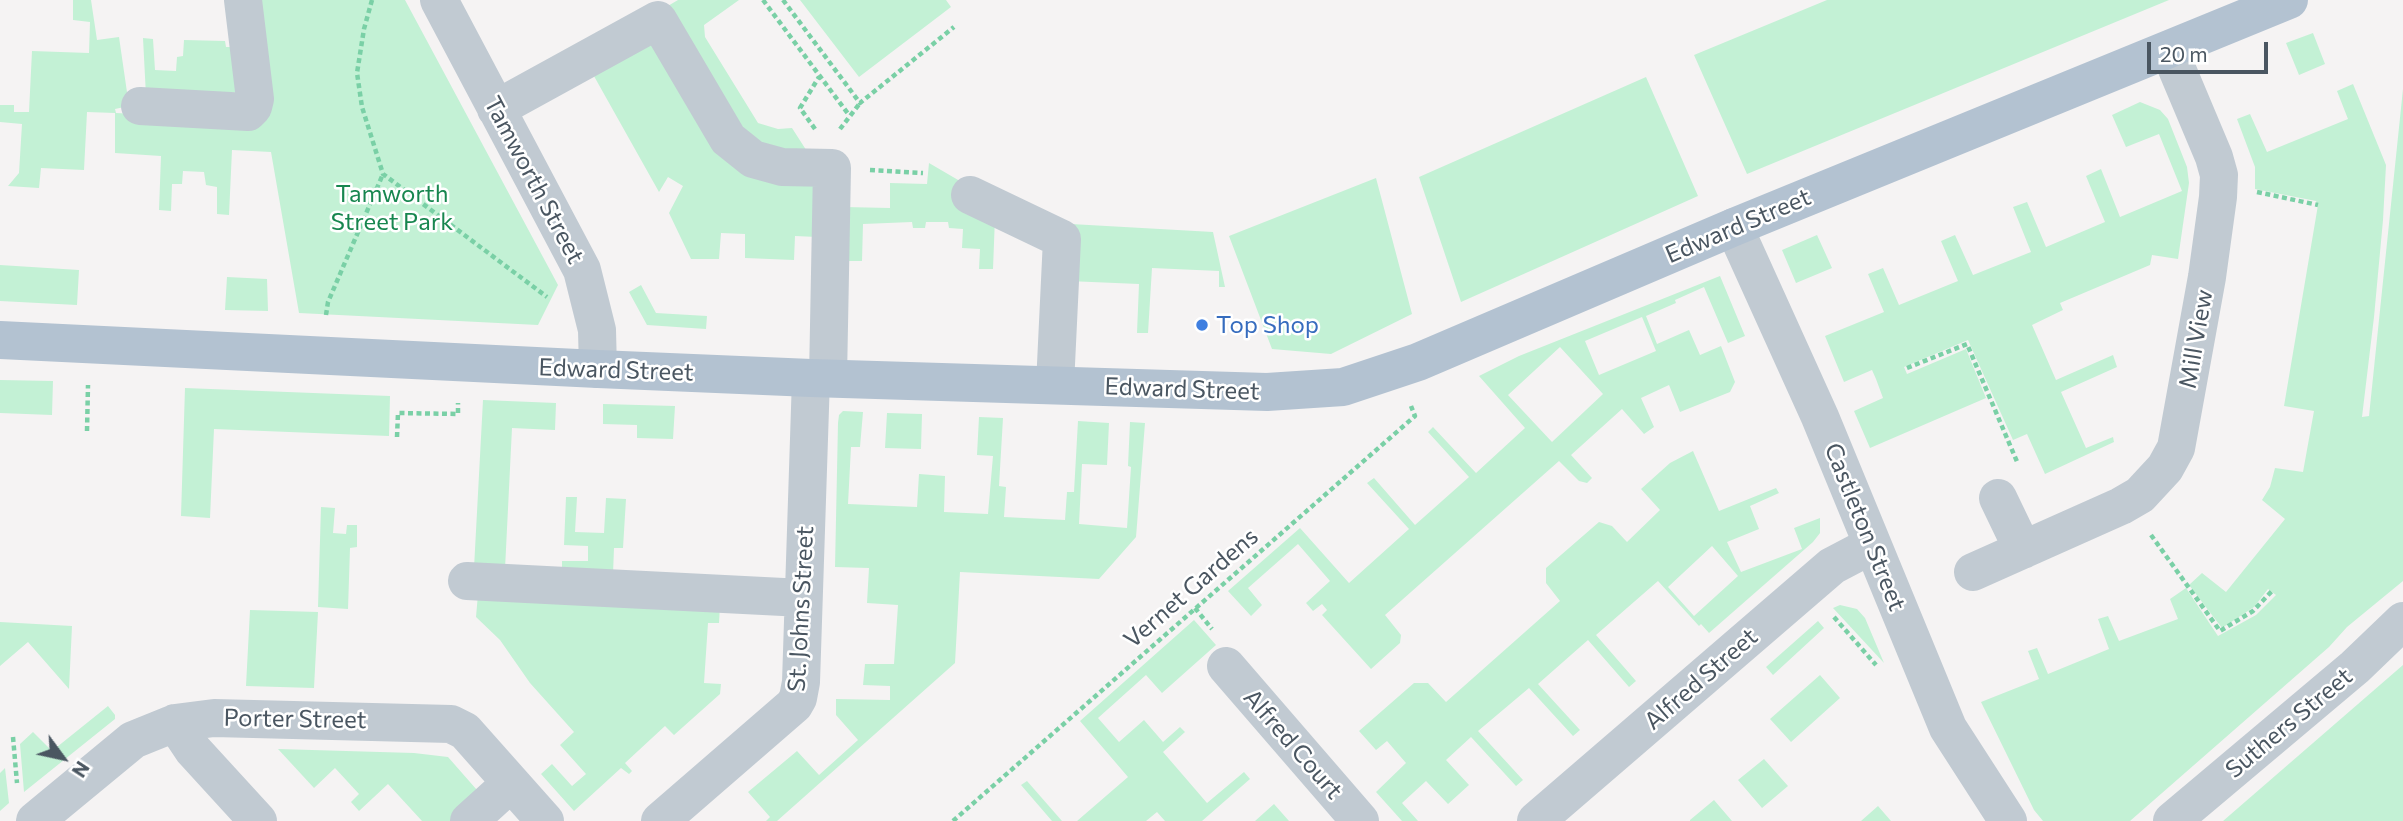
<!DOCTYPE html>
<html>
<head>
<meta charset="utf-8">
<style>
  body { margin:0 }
  #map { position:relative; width:2403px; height:821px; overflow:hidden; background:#f5f3f3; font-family:Commissioner,sans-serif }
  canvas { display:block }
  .north { position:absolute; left:28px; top:723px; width:70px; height:70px; -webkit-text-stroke:5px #fff; paint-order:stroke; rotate:123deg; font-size:19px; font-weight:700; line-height:28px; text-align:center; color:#4a5661 }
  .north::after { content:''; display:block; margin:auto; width:24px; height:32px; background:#4a5661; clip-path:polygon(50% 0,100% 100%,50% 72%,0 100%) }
  .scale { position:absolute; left:2147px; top:42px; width:121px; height:32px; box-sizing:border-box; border:4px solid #4a5661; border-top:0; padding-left:9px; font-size:21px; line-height:24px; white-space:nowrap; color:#4a5661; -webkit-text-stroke:5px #fff; paint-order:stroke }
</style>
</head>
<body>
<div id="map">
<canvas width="2403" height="821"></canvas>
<div class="north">N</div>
<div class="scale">20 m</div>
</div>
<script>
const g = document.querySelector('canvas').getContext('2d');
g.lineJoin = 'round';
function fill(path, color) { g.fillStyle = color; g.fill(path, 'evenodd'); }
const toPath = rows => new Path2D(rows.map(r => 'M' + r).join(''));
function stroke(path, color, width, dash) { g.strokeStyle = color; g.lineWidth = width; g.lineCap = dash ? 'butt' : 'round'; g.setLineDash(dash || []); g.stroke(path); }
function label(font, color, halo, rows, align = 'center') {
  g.font = font + ' Commissioner,sans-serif'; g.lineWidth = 5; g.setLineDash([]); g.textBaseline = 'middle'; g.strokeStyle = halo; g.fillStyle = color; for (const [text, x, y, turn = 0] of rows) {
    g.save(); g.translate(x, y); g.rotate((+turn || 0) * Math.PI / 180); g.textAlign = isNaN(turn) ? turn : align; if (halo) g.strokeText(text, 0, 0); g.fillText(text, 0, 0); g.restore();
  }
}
fill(toPath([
  [73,0,91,0,97,40,119,37,129,106,115,109,116,113,266,121,252,0,405,0,558,285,538,325,299,313,271,152,232,150,229,215,217,214,217,187,206,185,204,172,183,171,182,184,172,184,171,211,159,210,161,156,115,153,115,113,87,112,84,170,41,168,39,188,8,186,19,173,22,124,0,122,0,105,14,105,14,112,29,112,32,51,89,53,90,22,73,20],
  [678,0,739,0,704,25,705,37,758,123,778,129,792,128,810,156,756,149,661,10],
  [800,0,946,0,951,7,859,77],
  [1827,0,2169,0,1747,174,1694,55],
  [654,32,693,102,818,183,817,237,795,236,794,260,745,258,745,234,721,233,719,259,691,259,669,213,683,186,668,177,659,192,590,69],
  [2313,33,2325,64,2299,75,2286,43],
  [143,38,153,39,155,70,176,71,177,57,183,56,184,40,225,41,226,47,232,47,246,92,146,96],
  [1646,77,1698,196,1461,302,1419,177],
  [2353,84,2386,165,2383,220,2374,317,2362,417,2369,416,2403,89,2403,581,2347,627,2329,647,2130,821,2043,821,2034,810,1981,702,2039,679,2028,651,2037,648,2048,674,2109,649,2098,619,2108,616,2119,641,2178,619,2170,599,2186,588,2218,636,2256,615,2276,595,2268,589,2254,607,2222,628,2189,585,2202,573,2226,592,2285,519,2262,500,2270,487,2275,468,2303,472,2314,411,2284,406,2318,205,2316,201,2255,189,2255,167,2237,119,2250,114,2267,152,2348,119,2337,91],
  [2140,102,2160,110,2168,119,2187,167,2189,183,2178,259,2152,255,2150,265,2060,303,2063,310,2032,325,2056,380,2113,355,2117,367,2061,392,2086,448,2113,437,2114,442,2045,474,2027,434,2013,440,1968,340,1904,367,1907,374,1966,349,1986,398,1870,448,1854,411,1883,398,1876,379,1872,370,1844,382,1825,336,1884,312,1868,274,1883,268,1899,305,1958,281,1941,241,1955,235,1973,275,2031,252,2013,207,2027,202,2046,247,2105,222,2086,176,2101,169,2120,217,2182,191,2159,134,2126,147,2112,115],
  [929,163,965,184,995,217,993,269,979,269,980,249,962,248,963,229,949,228,948,222,926,222,925,228,913,228,912,222,863,224,862,261,843,261,844,207,890,208,890,183,927,184],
  [1376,178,1412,314,1331,354,1272,349,1229,236],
  [1071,224,1213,232,1225,287,1219,287,1219,271,1152,268,1148,333,1137,333,1139,284,1068,281],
  [1817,235,1832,268,1796,283,1782,250],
  [0,265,79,270,77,305,0,301],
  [1720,276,1745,336,1728,343,1704,287,1675,300,1676,303,1646,316,1657,344,1689,330,1700,355,1721,346,1735,382,1730,392,1680,412,1669,385,1641,398,1654,427,1644,434,1622,409,1571,455,1592,478,1587,483,1579,481,1559,461,1385,615,1401,635,1400,643,1371,669,1322,615,1327,610,1322,604,1313,611,1306,603,1330,581,1298,544,1248,588,1262,605,1251,616,1228,591,1300,528,1349,583,1409,529,1367,483,1374,478,1415,525,1469,477,1428,432,1433,427,1476,473,1525,428,1479,376,1519,356],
  [1642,317,1656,351,1599,375,1585,341],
  [1560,347,1603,394,1552,442,1508,395],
  [227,277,267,279,268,311,225,310],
  [641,285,656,313,707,316,706,329,647,325,629,292],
  [0,380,53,381,52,415,0,413],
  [185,388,390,396,389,436,214,429,210,518,181,516],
  [483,400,556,403,555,430,512,428,505,569,474,568],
  [603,404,675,406,673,439,637,438,637,425,603,424],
  [843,411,863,412,860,447,851,447,848,504,917,507,919,474,945,476,944,512,988,514,993,456,977,455,979,417,1003,418,999,486,1006,487,1004,517,1065,520,1067,492,1074,492,1078,421,1109,423,1107,465,1082,464,1079,524,1127,528,1131,467,1128,466,1130,422,1145,423,1136,537,1099,579,960,572,955,663,777,821,766,821,770,817,748,792,797,751,819,775,858,740,836,715,836,699,890,700,890,686,863,685,865,664,894,664,898,605,867,603,869,568,835,567,838,423,839,415],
  [887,413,922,414,921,449,885,448],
  [1693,451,1719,511,1776,488,1779,493,1750,506,1759,529,1727,542,1741,572,1802,549,1794,528,1820,518,1820,533,1813,542,1709,633,1701,624,1699,626,1658,581,1596,635,1636,681,1629,687,1588,640,1538,684,1580,730,1573,736,1529,688,1478,731,1523,780,1516,786,1471,737,1446,760,1469,785,1448,804,1426,781,1402,803,1418,821,1402,821,1376,792,1406,763,1387,741,1376,750,1359,731,1414,683,1428,683,1446,702,1560,601,1546,583,1546,568,1599,522,1612,526,1627,542,1660,510,1641,489,1670,463],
  [1712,546,1738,576,1694,616,1668,587],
  [566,497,577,497,575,532,604,533,606,498,626,499,623,548,614,548,613,574,562,572,562,561,588,561,588,546,564,545],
  [321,507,335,508,333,533,346,534,347,525,357,525,357,547,350,548,348,609,318,607],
  [478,594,720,605,719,623,708,623,704,683,721,684,720,694,674,735,665,726,625,763,632,771,629,774,621,768,574,811,541,774,552,764,572,786,586,774,560,745,574,732,530,683,500,640,476,617],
  [1840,605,1857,609,1865,618,1884,663,1833,608],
  [250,610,318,612,314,688,246,686],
  [1194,620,1216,645,1162,693,1146,675,1098,718,1119,742,1144,720,1163,742,1180,727,1185,732,1163,752,1207,803,1244,772,1250,779,1202,821,1165,821,1157,812,1146,821,1077,821,1128,777,1080,721],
  [1818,621,1824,628,1773,675,1766,667],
  [0,622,72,626,69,689,28,642,0,666],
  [2403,665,2403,821,2223,821],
  [1820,675,1840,698,1791,742,1770,719],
  [108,706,115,715,115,719,24,792,20,744,33,732,52,751],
  [278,749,414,753,448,757,484,798,459,821,422,821,388,784,359,811,351,802,359,794,335,768,314,788],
  [1764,759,1788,786,1762,808,1738,780],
  [5,768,9,803,0,811,0,773],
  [1027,781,1062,821,1052,821,1021,785],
  [1714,800,1732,821,1690,821,1690,820],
  [1274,804,1289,821,1255,821],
  [1878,806,1891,821,1861,821]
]), '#c3f1d5');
stroke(toPath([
  [372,0,364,29,357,73,362,107,383,174,547,297],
  [763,0,849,115],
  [783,0,860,103,954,27],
  [815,129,800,108,819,77],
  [840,129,860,103],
  [870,170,923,173],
  [2257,192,2318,205],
  [326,315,328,302,383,174],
  [1907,368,1967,344,2018,464],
  [87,431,88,385],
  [397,437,398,413,458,414,458,403],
  [2151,535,2220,631,2253,611,2272,591],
  [1195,608,1212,629],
  [1834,617,1876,665],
  [13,737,17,783],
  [953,821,1415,416,1411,406]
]), '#7ad0a6', 4.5, [5, 3.5]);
stroke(toPath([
  [439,0,582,270,597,330,598,369],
  [140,106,248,112,253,107,255,99,243,0],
  [496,109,658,20,728,139,753,159,782,167,832,168,828,378],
  [970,195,1062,239,1055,385],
  [1734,227,1820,417,1948,728,2008,821],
  [1998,498,2023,550],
  [1973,572,2121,506,2140,495,2165,468,2176,448,2207,277,2218,197,2219,175,2214,157,2169,50],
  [467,581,803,598],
  [1226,666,1360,821],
  [175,723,193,750,258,821],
  [35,821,133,740,175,723,214,718,451,724,465,731,545,821],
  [469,821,511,783],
  [660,821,794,705,798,698,801,682,811,378],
  [1536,821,1832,566,1872,545],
  [2172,821,2355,667,2403,621]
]), '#c1cad2', 38);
stroke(toPath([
  [0,340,598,369,811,378,1267,392,1343,387,1418,362,1734,227,2289,0]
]), '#b3c2d1', 38);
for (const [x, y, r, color] of [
  [1202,325,7,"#3f7fe0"]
]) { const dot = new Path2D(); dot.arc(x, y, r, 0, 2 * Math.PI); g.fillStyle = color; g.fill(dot); stroke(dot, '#fff', 2.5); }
label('24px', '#4a5661', '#fff', [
  ["Tamworth Street",534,180,62],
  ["Edward Street",1738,226,-23],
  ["Mill View",2196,339,-80],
  ["Edward Street",616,370,2],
  ["Edward Street",1182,389,2],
  ["Castleton Street",1865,527,68],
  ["Vernet Gardens",1191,588,-41],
  ["St. Johns Street",801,609,-87],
  ["Alfred Street",1701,679,-41],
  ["Porter Street",295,719,1],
  ["Suthers Street",2289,723,-40],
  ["Alfred Court",1293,744,49]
]);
label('24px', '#17864f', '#fff', [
  ["Tamworth",392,194],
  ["Street Park",392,222]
]);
label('24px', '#366cbe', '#fff', [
  ["Top Shop",1216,325]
], 'left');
</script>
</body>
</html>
